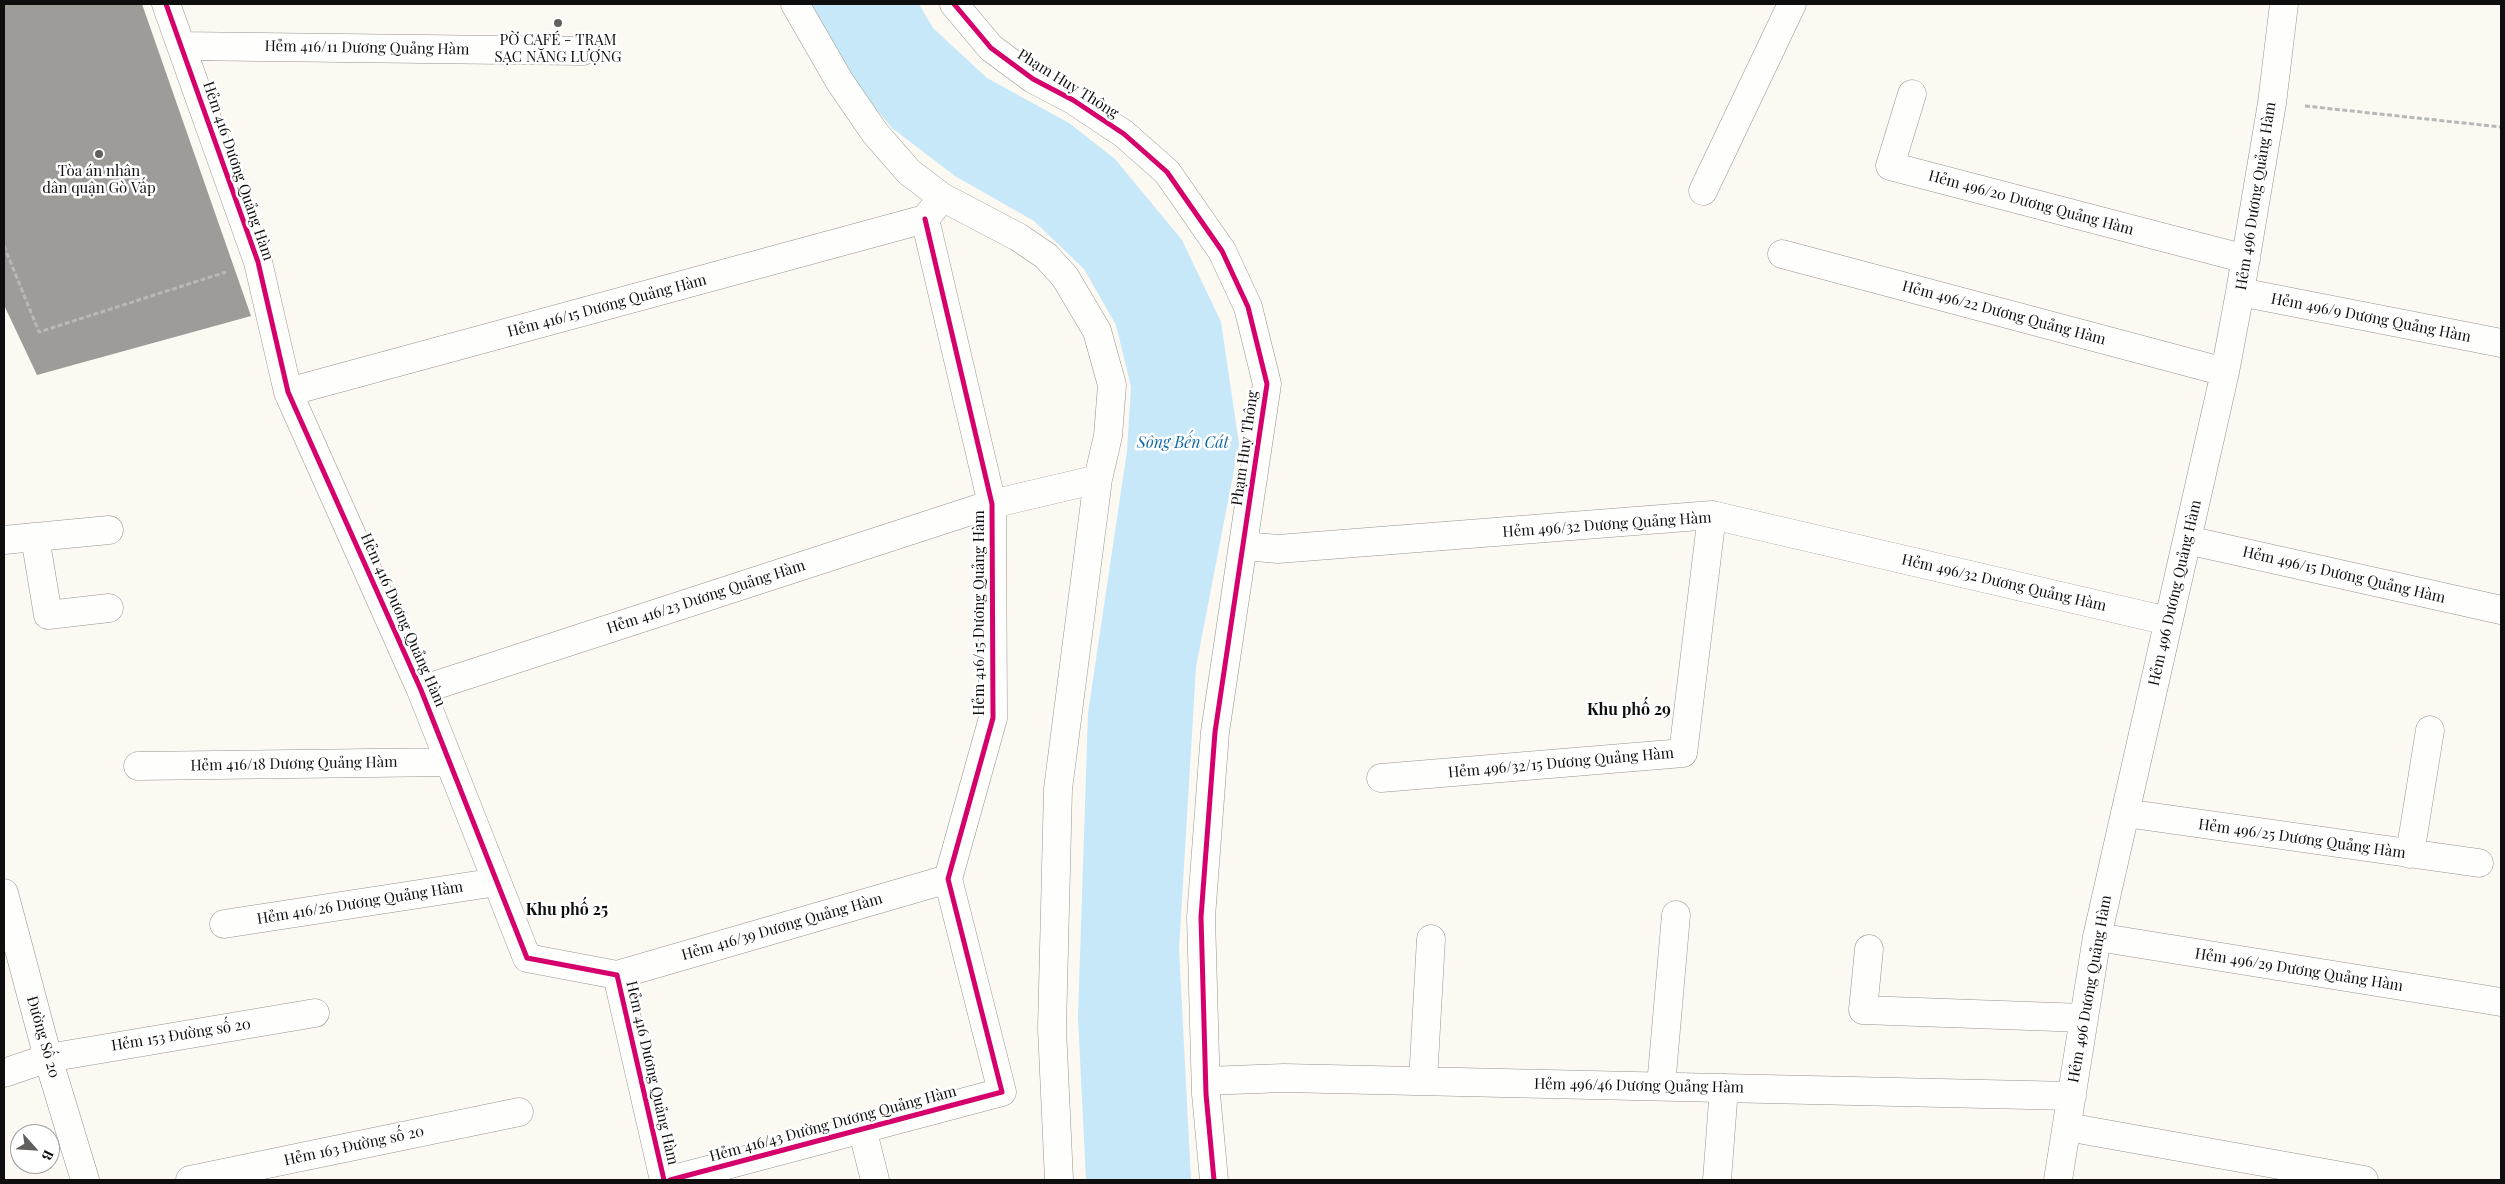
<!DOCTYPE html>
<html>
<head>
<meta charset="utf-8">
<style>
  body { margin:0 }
  #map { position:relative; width:2505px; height:1184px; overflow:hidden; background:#fbf9f2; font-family:"Playfair Display",serif }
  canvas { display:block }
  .frame { position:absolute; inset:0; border:5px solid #0e0e0e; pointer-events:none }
  .north { position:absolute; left:10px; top:1124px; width:50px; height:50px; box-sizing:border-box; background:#fff; border:1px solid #9f9f9f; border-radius:50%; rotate:116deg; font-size:14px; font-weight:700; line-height:20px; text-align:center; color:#0e0e0e }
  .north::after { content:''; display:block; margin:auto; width:18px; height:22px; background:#61605e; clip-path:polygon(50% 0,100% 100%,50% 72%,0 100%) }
</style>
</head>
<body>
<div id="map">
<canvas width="2505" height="1184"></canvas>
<div class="frame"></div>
<div class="north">B</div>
</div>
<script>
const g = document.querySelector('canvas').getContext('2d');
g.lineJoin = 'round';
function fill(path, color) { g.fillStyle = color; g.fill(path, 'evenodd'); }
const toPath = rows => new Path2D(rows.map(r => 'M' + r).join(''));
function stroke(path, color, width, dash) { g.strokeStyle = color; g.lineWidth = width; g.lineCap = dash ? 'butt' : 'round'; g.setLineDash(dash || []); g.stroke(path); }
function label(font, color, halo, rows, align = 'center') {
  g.font = font + ' "Playfair Display",serif'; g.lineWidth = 5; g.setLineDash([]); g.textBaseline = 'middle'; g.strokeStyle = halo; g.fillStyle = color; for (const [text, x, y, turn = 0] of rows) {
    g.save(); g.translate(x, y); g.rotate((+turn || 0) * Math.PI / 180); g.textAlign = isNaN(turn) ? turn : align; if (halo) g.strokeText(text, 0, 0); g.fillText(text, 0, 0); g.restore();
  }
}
fill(toPath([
  [806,4,919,4,933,28,987,78,1069,123,1115,159,1182,240,1221,322,1239,444,1196,667,1179,949,1191,1180,1086,1180,1078,1017,1088,713,1127,451,1131,387,1116,325,1084,269,1034,221,955,176,892,128,843,69]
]), '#c6e8f8');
fill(toPath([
  [4,4,142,4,251,316,37,375,4,305]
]), '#9e9c98');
const minor = toPath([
  [166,4,258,262,288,392,421,690,527,958,617,975,664,1180],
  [795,4,840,82,875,133,909,172,942,197,1018,237,1046,256,1065,277,1097,331,1112,385,1108,436,1098,479,1058,789,1052,1028,1059,1180],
  [954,4,991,48,1033,79,1073,100,1124,134,1167,172,1222,251,1248,307,1267,384,1215,732,1201,917,1206,1094,1214,1180],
  [181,46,583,51],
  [1912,94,1890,166,2246,259],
  [1703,191,1792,4],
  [1782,254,2225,372],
  [2240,292,2501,343],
  [288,392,925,219,937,204],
  [35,537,48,615,109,608],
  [4,540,109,530],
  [2187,540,2501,610],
  [1244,546,1278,549,1712,515,2168,621],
  [421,690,992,504,1098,479],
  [138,766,449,762],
  [1381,778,1683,753,1712,515],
  [2125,813,2479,863],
  [2410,854,2430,730],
  [4,893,48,1058,85,1180],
  [224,924,497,882],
  [2097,937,2501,1002],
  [1869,949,1863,1010,2084,1018],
  [617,975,948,879],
  [4,1073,48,1058,315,1013],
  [1206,1081,1284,1078,2072,1096],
  [1423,1081,1431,939],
  [1661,1086,1676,915],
  [2067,1127,2364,1180],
  [862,1128,875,1180],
  [190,1180,519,1112],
  [670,1180,1002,1092,948,879,993,718,992,504,925,219],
  [1717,1180,1724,1088],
  [2058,1180,2097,937,2225,372,2240,292,2272,103,2284,4]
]);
stroke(minor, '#959491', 29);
stroke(toPath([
  [2305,106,2501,127],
  [4,246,39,332,226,272]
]), '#b8b8b6', 3, [5, 2.5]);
stroke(minor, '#fefefd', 28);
stroke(toPath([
  [166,4,258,262,288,392,421,690,527,958,617,975,664,1180],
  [954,4,991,48,1033,79,1073,100,1124,134,1167,172,1222,251,1248,307,1267,384,1215,732,1201,917,1206,1094,1214,1180],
  [670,1180,1002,1092,948,879,993,718,992,504,925,219]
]), '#d6006c', 5);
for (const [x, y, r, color] of [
  [558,23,5,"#61605e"],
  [99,154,5,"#61605e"]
]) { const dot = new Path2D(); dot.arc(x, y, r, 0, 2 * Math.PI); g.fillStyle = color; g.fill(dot); stroke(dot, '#fff', 2); }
label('15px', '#0e0e0e', '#fff', [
  ["PỜ CAFÉ - TRẠM",558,40],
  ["SẠC NĂNG LƯỢNG",558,57],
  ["Tòa án nhân",99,171],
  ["dân quận Gò Vấp",99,188]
]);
label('15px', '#0e0e0e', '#fff', [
  ["Hẻm 416/11 Dương Quảng Hàm",367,48,1],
  ["Phạm Huy Thông",1068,84,32],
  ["Hẻm 416 Dương Quảng Hàm",238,171,71],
  ["Hẻm 496 Dương Quảng Hàm",2256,196,-81],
  ["Hẻm 496/20 Dương Quảng Hàm",2031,203,15],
  ["Hẻm 416/15 Dương Quảng Hàm",607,306,-15],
  ["Hẻm 496/22 Dương Quảng Hàm",2004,313,15],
  ["Hẻm 496/9 Dương Quảng Hàm",2371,318,11],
  ["Phạm Huy Thông",1245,448,-82],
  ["Hẻm 496/32 Dương Quảng Hàm",1607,525,-4],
  ["Hẻm 496/15 Dương Quảng Hàm",2344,575,13],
  ["Hẻm 496/32 Dương Quảng Hàm",2004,583,13],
  ["Hẻm 496 Dương Quảng Hàm",2175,593,-77],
  ["Hẻm 416/23 Dương Quảng Hàm",706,597,-18],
  ["Hẻm 416/15 Dương Quảng Hàm",979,613,-90],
  ["Hẻm 416 Dương Quảng Hàm",403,620,66],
  ["Hẻm 496/32/15 Dương Quảng Hàm",1561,763,-5],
  ["Hẻm 416/18 Dương Quảng Hàm",294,764,-1],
  ["Hẻm 496/25 Dương Quảng Hàm",2302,839,8],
  ["Hẻm 416/26 Dương Quảng Hàm",360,903,-9],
  ["Hẻm 416/39 Dương Quảng Hàm",782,927,-16],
  ["Hẻm 496/29 Dương Quảng Hàm",2299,970,9],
  ["Hẻm 496 Dương Quảng Hàm",2090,989,-80],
  ["Hẻm 153 Đường số 20",181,1035,-9],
  ["Đường Số 20",43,1037,74],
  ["Hẻm 416 Dương Quảng Hàm",652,1073,77],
  ["Hẻm 496/46 Dương Quảng Hàm",1639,1086,1],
  ["Hẻm 416/43 Đường Dương Quảng Hàm",833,1124,-15],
  ["Hẻm 163 Đường số 20",354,1146,-12]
]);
label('italic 16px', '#0f6ba7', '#fff', [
  ["Sông Bến Cát",1183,443]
]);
label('bold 16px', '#0e0e0e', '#fff', [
  ["Khu phố 29",1629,710],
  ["Khu phố 25",567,910]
]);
</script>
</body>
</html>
